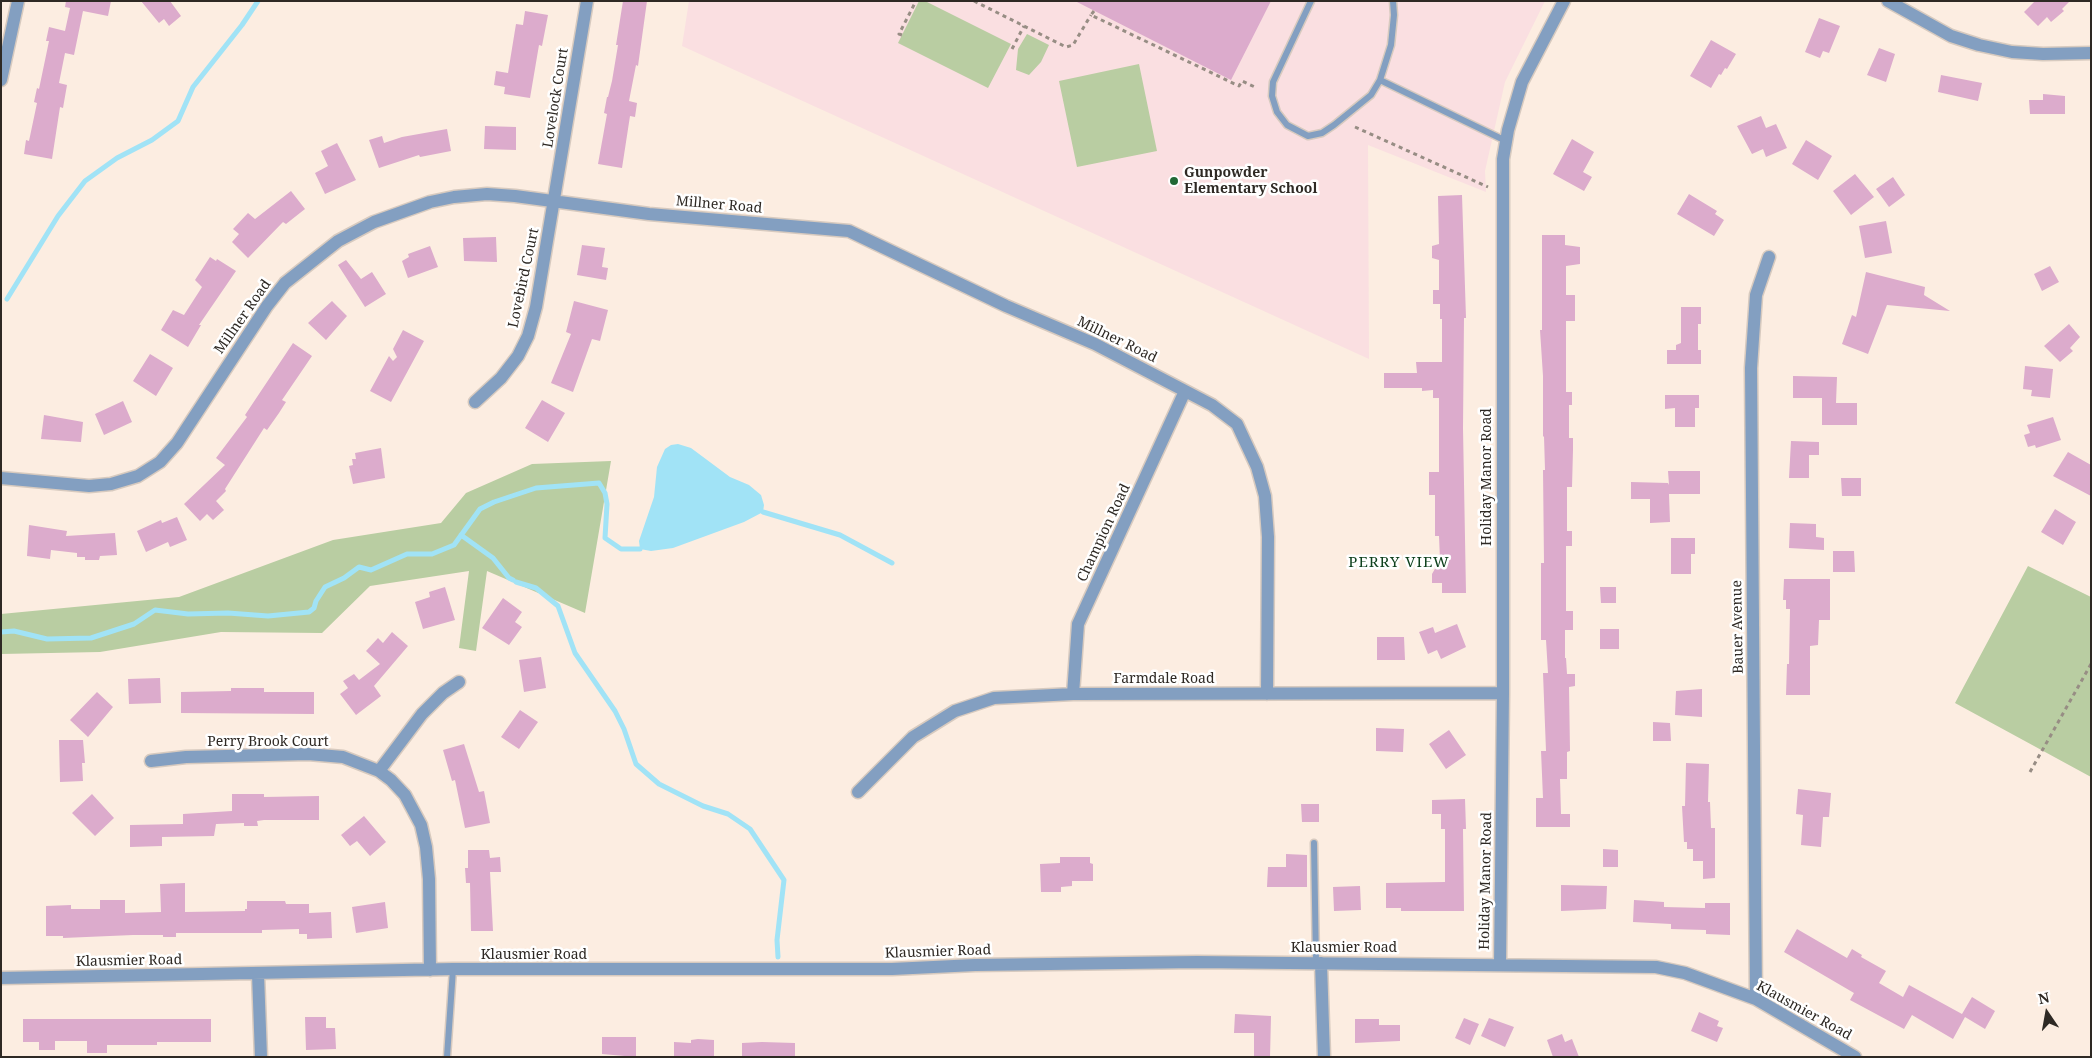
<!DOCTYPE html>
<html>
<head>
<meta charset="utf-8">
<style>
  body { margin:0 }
  #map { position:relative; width:2092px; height:1058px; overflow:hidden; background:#fcede1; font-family:"Noto Serif",serif }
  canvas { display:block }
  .frame { position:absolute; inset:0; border:2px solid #2e2924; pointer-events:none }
  .north { position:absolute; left:2022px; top:988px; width:50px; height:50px; -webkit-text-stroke:4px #fff; paint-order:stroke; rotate:348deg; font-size:14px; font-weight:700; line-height:20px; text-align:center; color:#2e2924 }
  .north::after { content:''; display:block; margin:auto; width:18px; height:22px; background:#2e2924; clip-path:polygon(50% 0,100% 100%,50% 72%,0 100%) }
</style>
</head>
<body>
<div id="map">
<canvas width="2092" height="1058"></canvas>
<div class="frame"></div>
<div class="north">N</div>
</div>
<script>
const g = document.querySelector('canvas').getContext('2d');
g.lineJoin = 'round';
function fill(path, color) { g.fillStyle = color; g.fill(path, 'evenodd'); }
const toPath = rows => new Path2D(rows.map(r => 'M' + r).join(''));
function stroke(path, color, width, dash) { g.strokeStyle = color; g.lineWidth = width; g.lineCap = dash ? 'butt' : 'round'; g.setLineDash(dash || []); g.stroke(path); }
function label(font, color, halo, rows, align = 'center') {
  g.font = font + ' "Noto Serif",serif'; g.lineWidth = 5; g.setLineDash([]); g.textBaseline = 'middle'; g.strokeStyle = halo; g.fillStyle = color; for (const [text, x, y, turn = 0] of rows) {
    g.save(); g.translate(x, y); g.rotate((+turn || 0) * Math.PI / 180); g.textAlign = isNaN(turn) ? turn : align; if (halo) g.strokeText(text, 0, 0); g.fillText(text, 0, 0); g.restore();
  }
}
fill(toPath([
  [689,1,1545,1,1505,82,1485,171,1486,192,1368,145,1369,359,682,46]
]), '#fadfe1');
fill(toPath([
  [919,1,925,1,1011,44,988,88,898,43],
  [1027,34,1049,45,1041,62,1029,75,1016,70,1018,49],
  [1139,64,1157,151,1077,167,1059,81],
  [611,461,585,613,487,571,476,651,459,648,469,571,370,586,322,633,221,632,100,652,1,654,1,614,179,597,333,540,441,523,466,493,532,464],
  [2028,566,2091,597,2091,777,1955,703]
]), '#b9cda2');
fill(toPath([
  [678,444,691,448,730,477,749,485,761,495,764,505,763,512,744,522,673,548,651,551,640,549,639,541,654,497,657,467,665,449,671,445]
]), '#a1e3f6');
stroke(toPath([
  [7,299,58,216,85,181,117,158,152,140,178,121,193,87,242,25,258,1],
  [763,512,840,535,892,563],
  [461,535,493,558,509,578,513,580],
  [516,582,536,588,558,606,575,653,615,711,624,729,636,764,659,784,703,806,728,814,750,829,784,880,777,940,778,957],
  [1,632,14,631,47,639,91,638,134,624,155,610,188,614,228,613,268,616,309,612,314,608,316,601,325,587,344,578,359,567,371,570,407,554,432,554,454,545,480,509,494,502,536,488,599,483,605,493,607,504,605,538,621,549,640,549]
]), '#a1e3f6', 5);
fill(toPath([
  [66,1,111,1,108,16,83,11,74,55,65,53,59,83,67,85,63,108,60,107,52,159,24,154,26,140,29,141,37,103,34,102,37,88,39,89,49,41,46,41,49,27,65,31,70,8,65,7],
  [141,1,170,1,181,16,169,26,164,19,159,23],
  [623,1,647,1,638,66,636,65,629,101,637,103,635,117,630,116,622,168,598,164,607,114,604,113,607,97,608,97,612,81,618,45,616,45],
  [1075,1,1271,1,1231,80],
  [2035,1,2070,1,2062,9,2064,11,2051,22,2047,17,2038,26,2024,12],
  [525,11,548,15,542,46,539,45,530,98,504,94,505,87,494,85,496,71,508,73,516,24,523,25],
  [1819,18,1840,26,1829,53,1823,51,1820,58,1805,52],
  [1711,40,1736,54,1727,69,1725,68,1721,75,1719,74,1711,88,1690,76],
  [1879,48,1895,54,1886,82,1867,75],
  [1941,75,1982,83,1978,101,1938,92],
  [2043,94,2065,96,2065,114,2030,114,2029,100,2043,100],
  [1761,116,1766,128,1776,124,1787,148,1766,157,1763,149,1752,154,1737,126],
  [485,126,516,127,516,150,484,149],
  [447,129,451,151,420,157,419,155,379,168,369,140,382,136,384,143,402,137],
  [1572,139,1594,152,1583,172,1592,177,1584,191,1553,174],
  [1806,140,1832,156,1818,180,1792,164],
  [337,143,356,180,325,194,315,173,328,166,321,151],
  [1855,174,1874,197,1851,215,1833,191],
  [1893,177,1905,195,1889,207,1876,189],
  [291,191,305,209,286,224,283,222,248,258,232,242,239,234,233,229,248,213,255,219],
  [1689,194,1717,211,1715,214,1724,220,1714,236,1677,214],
  [1462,195,1466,318,1464,318,1463,428,1466,593,1442,593,1442,583,1432,583,1432,574,1440,560,1439,536,1435,536,1435,495,1429,495,1429,472,1439,472,1439,398,1433,398,1433,390,1422,391,1422,388,1384,388,1384,373,1417,373,1416,362,1442,362,1442,319,1440,319,1440,304,1433,304,1433,290,1439,290,1439,260,1432,258,1432,246,1439,244,1438,196],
  [1886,221,1892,253,1865,258,1859,226],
  [1542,235,1565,235,1565,245,1580,247,1580,264,1566,266,1566,295,1575,295,1575,321,1566,321,1566,392,1572,392,1572,405,1569,405,1569,438,1573,438,1573,450,1572,487,1567,487,1567,531,1572,531,1572,546,1566,546,1566,611,1573,611,1573,630,1565,630,1565,658,1566,658,1567,674,1575,674,1575,686,1569,687,1570,751,1567,752,1567,779,1560,779,1561,814,1570,814,1570,827,1536,827,1536,798,1543,798,1541,751,1546,751,1543,673,1548,673,1546,640,1541,640,1541,563,1544,563,1543,470,1545,470,1544,436,1543,437,1543,376,1540,330,1542,330],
  [496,237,497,262,464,261,463,238],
  [582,245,605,248,602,267,608,268,606,280,577,275],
  [430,246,438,267,408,278,402,261,409,257,408,254],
  [210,257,216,261,217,259,236,271,199,325,201,325,188,347,161,330,173,310,184,315,202,287,195,280],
  [346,260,361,279,372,272,386,294,365,307,338,265],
  [2050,266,2059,282,2042,291,2034,274],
  [1866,272,1925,287,1924,295,1950,311,1887,305,1868,354,1842,344,1852,315,1856,317],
  [332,301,347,316,326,340,308,323],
  [574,301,608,310,600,341,592,339,573,392,551,383,571,334,566,332],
  [1681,307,1701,307,1701,324,1698,324,1698,350,1701,350,1701,364,1667,364,1667,350,1676,350,1676,345,1681,343],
  [2069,324,2080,337,2070,348,2073,351,2060,362,2044,346],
  [403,330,424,341,391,402,370,391,389,356,393,361,397,357,393,349],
  [293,343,312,356,282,400,286,402,279,413,267,430,264,428,225,489,226,491,216,501,224,510,213,520,207,514,200,521,184,504,225,465,216,458,247,417,245,415],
  [150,354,173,368,156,396,133,381],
  [2025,366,2053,369,2050,398,2031,396,2032,390,2023,389],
  [1793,376,1837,377,1836,403,1857,403,1857,425,1822,425,1822,398,1793,398],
  [1665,395,1699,395,1699,408,1695,408,1695,427,1675,427,1675,408,1665,409],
  [542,400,565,413,548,442,525,428],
  [123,401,132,422,104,435,95,414],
  [44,415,83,422,81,442,41,439],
  [2053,417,2061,440,2036,448,2035,445,2028,447,2024,435,2030,433,2027,425],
  [1791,441,1819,442,1819,455,1809,455,1809,478,1789,478],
  [381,448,385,478,353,484,349,466,353,465,352,459,356,459,355,453],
  [2068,452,2091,465,2091,496,2053,476],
  [1668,471,1700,471,1700,494,1669,494,1670,522,1650,523,1650,499,1631,499,1631,482,1668,483,1669,485],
  [1841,478,1861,478,1861,496,1842,496],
  [2055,509,2076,522,2063,545,2041,532],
  [177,517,187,540,170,547,168,542,146,552,137,531,161,520,162,523],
  [1790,523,1816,524,1816,537,1824,538,1824,550,1789,548],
  [29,525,67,531,66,536,115,533,117,555,100,556,99,560,85,560,85,557,77,557,77,553,51,550,50,559,27,556],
  [1671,538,1695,538,1695,554,1691,554,1691,574,1671,574],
  [1833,551,1854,551,1855,572,1833,572],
  [1784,579,1830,579,1830,620,1819,620,1818,645,1810,646,1810,695,1786,695,1787,664,1789,664,1790,609,1786,609,1786,600,1783,600],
  [445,587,455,620,423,629,415,602,430,597,429,592],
  [1600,587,1616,587,1616,603,1601,603],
  [503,598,522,612,515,622,522,627,509,645,482,628],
  [1457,624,1466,647,1441,659,1437,650,1428,654,1419,632,1433,627,1435,633],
  [1600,629,1619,629,1619,649,1600,649],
  [392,632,408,646,374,686,381,696,356,715,340,694,348,688,343,681,354,674,359,680,380,664,366,651,378,638,383,643],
  [1377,637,1404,637,1405,660,1377,660],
  [541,657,546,688,524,692,519,660],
  [160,678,161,703,129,704,128,679],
  [231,688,264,688,264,692,314,692,314,714,181,713,181,692,231,691],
  [1702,689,1702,717,1675,715,1676,691],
  [97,692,113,707,88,737,70,720],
  [520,710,538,722,519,749,501,737],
  [1653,722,1670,723,1671,741,1653,741],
  [1376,728,1404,729,1403,752,1376,751],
  [1449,730,1466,755,1446,769,1429,744],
  [59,740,83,740,85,763,82,763,83,781,60,782],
  [464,744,479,792,484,791,490,823,465,828,455,780,452,781,443,750],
  [1686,763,1709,764,1708,802,1710,802,1711,828,1715,828,1715,878,1703,879,1703,861,1693,861,1693,849,1687,849,1687,842,1684,842,1682,806,1685,806],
  [1798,789,1831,793,1829,817,1823,817,1821,847,1801,845,1803,815,1796,814],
  [92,794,114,818,95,836,72,813],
  [232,794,264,794,264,797,319,796,319,820,264,820,257,821,258,826,244,826,244,823,216,824,214,836,162,837,162,846,130,847,130,825,183,824,183,814,232,811],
  [1465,799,1466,829,1463,829,1464,911,1401,911,1401,908,1386,908,1386,883,1445,882,1445,829,1441,829,1441,814,1432,814,1432,800],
  [1301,804,1319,804,1319,822,1302,822],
  [364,816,386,842,370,856,357,841,350,846,341,835],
  [1603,849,1618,850,1618,867,1603,867],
  [468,850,489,850,490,858,500,857,501,872,490,872,493,931,471,931,470,883,466,883,465,868,468,868],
  [1286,854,1307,855,1307,887,1267,887,1268,867,1286,867],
  [1060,857,1090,857,1090,863,1093,864,1093,881,1072,881,1072,886,1061,887,1061,892,1041,892,1040,864,1060,863],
  [185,883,185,912,245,911,245,909,247,909,247,901,285,901,286,904,309,904,309,913,331,912,332,938,307,939,307,934,299,934,299,929,262,930,262,933,176,933,176,937,163,937,163,935,133,935,63,938,63,936,46,936,46,906,71,905,71,909,100,909,100,900,125,900,125,913,161,912,160,884],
  [1561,885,1607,886,1606,909,1561,911],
  [1360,886,1361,910,1334,911,1333,887],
  [1634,900,1664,902,1664,907,1705,908,1705,903,1730,903,1730,935,1706,934,1706,930,1671,929,1671,924,1633,922],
  [385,902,388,928,356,933,352,907],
  [1797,929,1847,958,1852,949,1862,955,1861,957,1886,971,1879,983,1903,997,1909,985,1962,1014,1972,997,1995,1011,1985,1029,1965,1017,1953,1039,1912,1015,1904,1029,1850,1000,1854,993,1784,952],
  [1699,1012,1719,1021,1717,1026,1723,1028,1717,1042,1691,1031],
  [1235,1014,1271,1016,1270,1057,1254,1057,1254,1033,1234,1033],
  [305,1017,326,1017,326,1028,335,1028,336,1049,306,1050],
  [1464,1018,1479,1024,1470,1045,1455,1038],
  [1489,1018,1514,1027,1505,1047,1481,1036],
  [23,1019,211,1019,211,1042,157,1042,157,1045,107,1045,107,1053,87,1053,87,1041,55,1041,55,1050,39,1050,39,1042,23,1042],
  [1355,1019,1379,1019,1379,1025,1400,1025,1400,1041,1355,1043],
  [1562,1034,1565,1042,1572,1039,1579,1057,1553,1057,1547,1040],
  [602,1037,636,1037,636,1057,602,1054],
  [698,1039,714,1040,714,1057,674,1057,674,1042,691,1043,691,1040],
  [762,1042,795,1043,795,1057,742,1057,742,1043]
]), '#dcabcc');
const service = toPath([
  [1311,1,1273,82,1272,96,1277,112,1287,125,1308,136,1322,133,1334,125,1371,95,1380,80,1391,45,1394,15,1393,1],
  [1380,80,1506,141],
  [1314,843,1316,963],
  [447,1057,453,969]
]);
const minor = toPath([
  [1888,1,1951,36,1979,45,2012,52,2043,54,2091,53],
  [1,80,18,1],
  [475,402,501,378,518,356,528,336,536,307,587,1],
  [1,478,89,486,111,484,138,476,160,462,177,443,267,306,285,283,338,241,374,222,430,202,454,197,487,194,515,196,649,214,849,231,1006,306,1095,344,1212,405,1237,424,1257,467,1265,496,1268,537,1267,694],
  [1073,694,1078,624,1185,391],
  [151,761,186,757,308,754,343,757,379,771,391,780,405,795,421,825,426,847,429,879,430,970],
  [379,771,422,714,443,693,459,682],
  [858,792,913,737,955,711,994,698,1073,694,1503,693],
  [1321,963,1324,1057],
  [1500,965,1503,693,1503,159,1508,130,1522,82,1564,1],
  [258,974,261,1057],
  [1,978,453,969,892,969,975,965,1197,962,1656,967,1685,973,1756,999,1855,1057],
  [1756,999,1751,368,1756,295,1769,257]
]);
stroke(service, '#d7cabf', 9);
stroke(minor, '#d7cabf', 15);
stroke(toPath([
  [974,1,1066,47,1073,45,1091,15],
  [1094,11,1091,15,1239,86,1242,81,1257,88],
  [902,35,899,34,916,1],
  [1012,49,1024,26],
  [1355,127,1488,187],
  [2030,772,2091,664]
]), '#978d84', 3, [4, 4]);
stroke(service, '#839fc1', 6);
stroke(minor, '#839fc1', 12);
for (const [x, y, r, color] of [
  [1174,181,5,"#216835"]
]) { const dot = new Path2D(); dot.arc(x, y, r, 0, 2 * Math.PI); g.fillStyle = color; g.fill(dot); stroke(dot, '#fff', 2); }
label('14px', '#2e2924', '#fff', [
  ["Lovelock Court",556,98,-81],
  ["Millner Road",719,205,5],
  ["Lovebird Court",524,278,-78],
  ["Millner Road",243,317,-55],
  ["Millner Road",1117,340,26],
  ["Holiday Manor Road",1487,477,-90],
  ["Champion Road",1104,533,-65],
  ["Bauer Avenue",1738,627,-91],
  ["Farmdale Road",1164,679],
  ["Perry Brook Court",268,742],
  ["Holiday Manor Road",1486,881,-89],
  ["Klausmier Road",1344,948],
  ["Klausmier Road",938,952,-2],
  ["Klausmier Road",534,955],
  ["Klausmier Road",129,961,-1],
  ["Klausmier Road",1804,1011,29]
]);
label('bold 14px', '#2e2924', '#fff', [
  ["Gunpowder",1184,173],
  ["Elementary School",1184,189]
], 'left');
g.letterSpacing = '1px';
label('15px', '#0f411d', '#fff', [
  ["PERRY VIEW",1399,563]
]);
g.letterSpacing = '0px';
</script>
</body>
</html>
